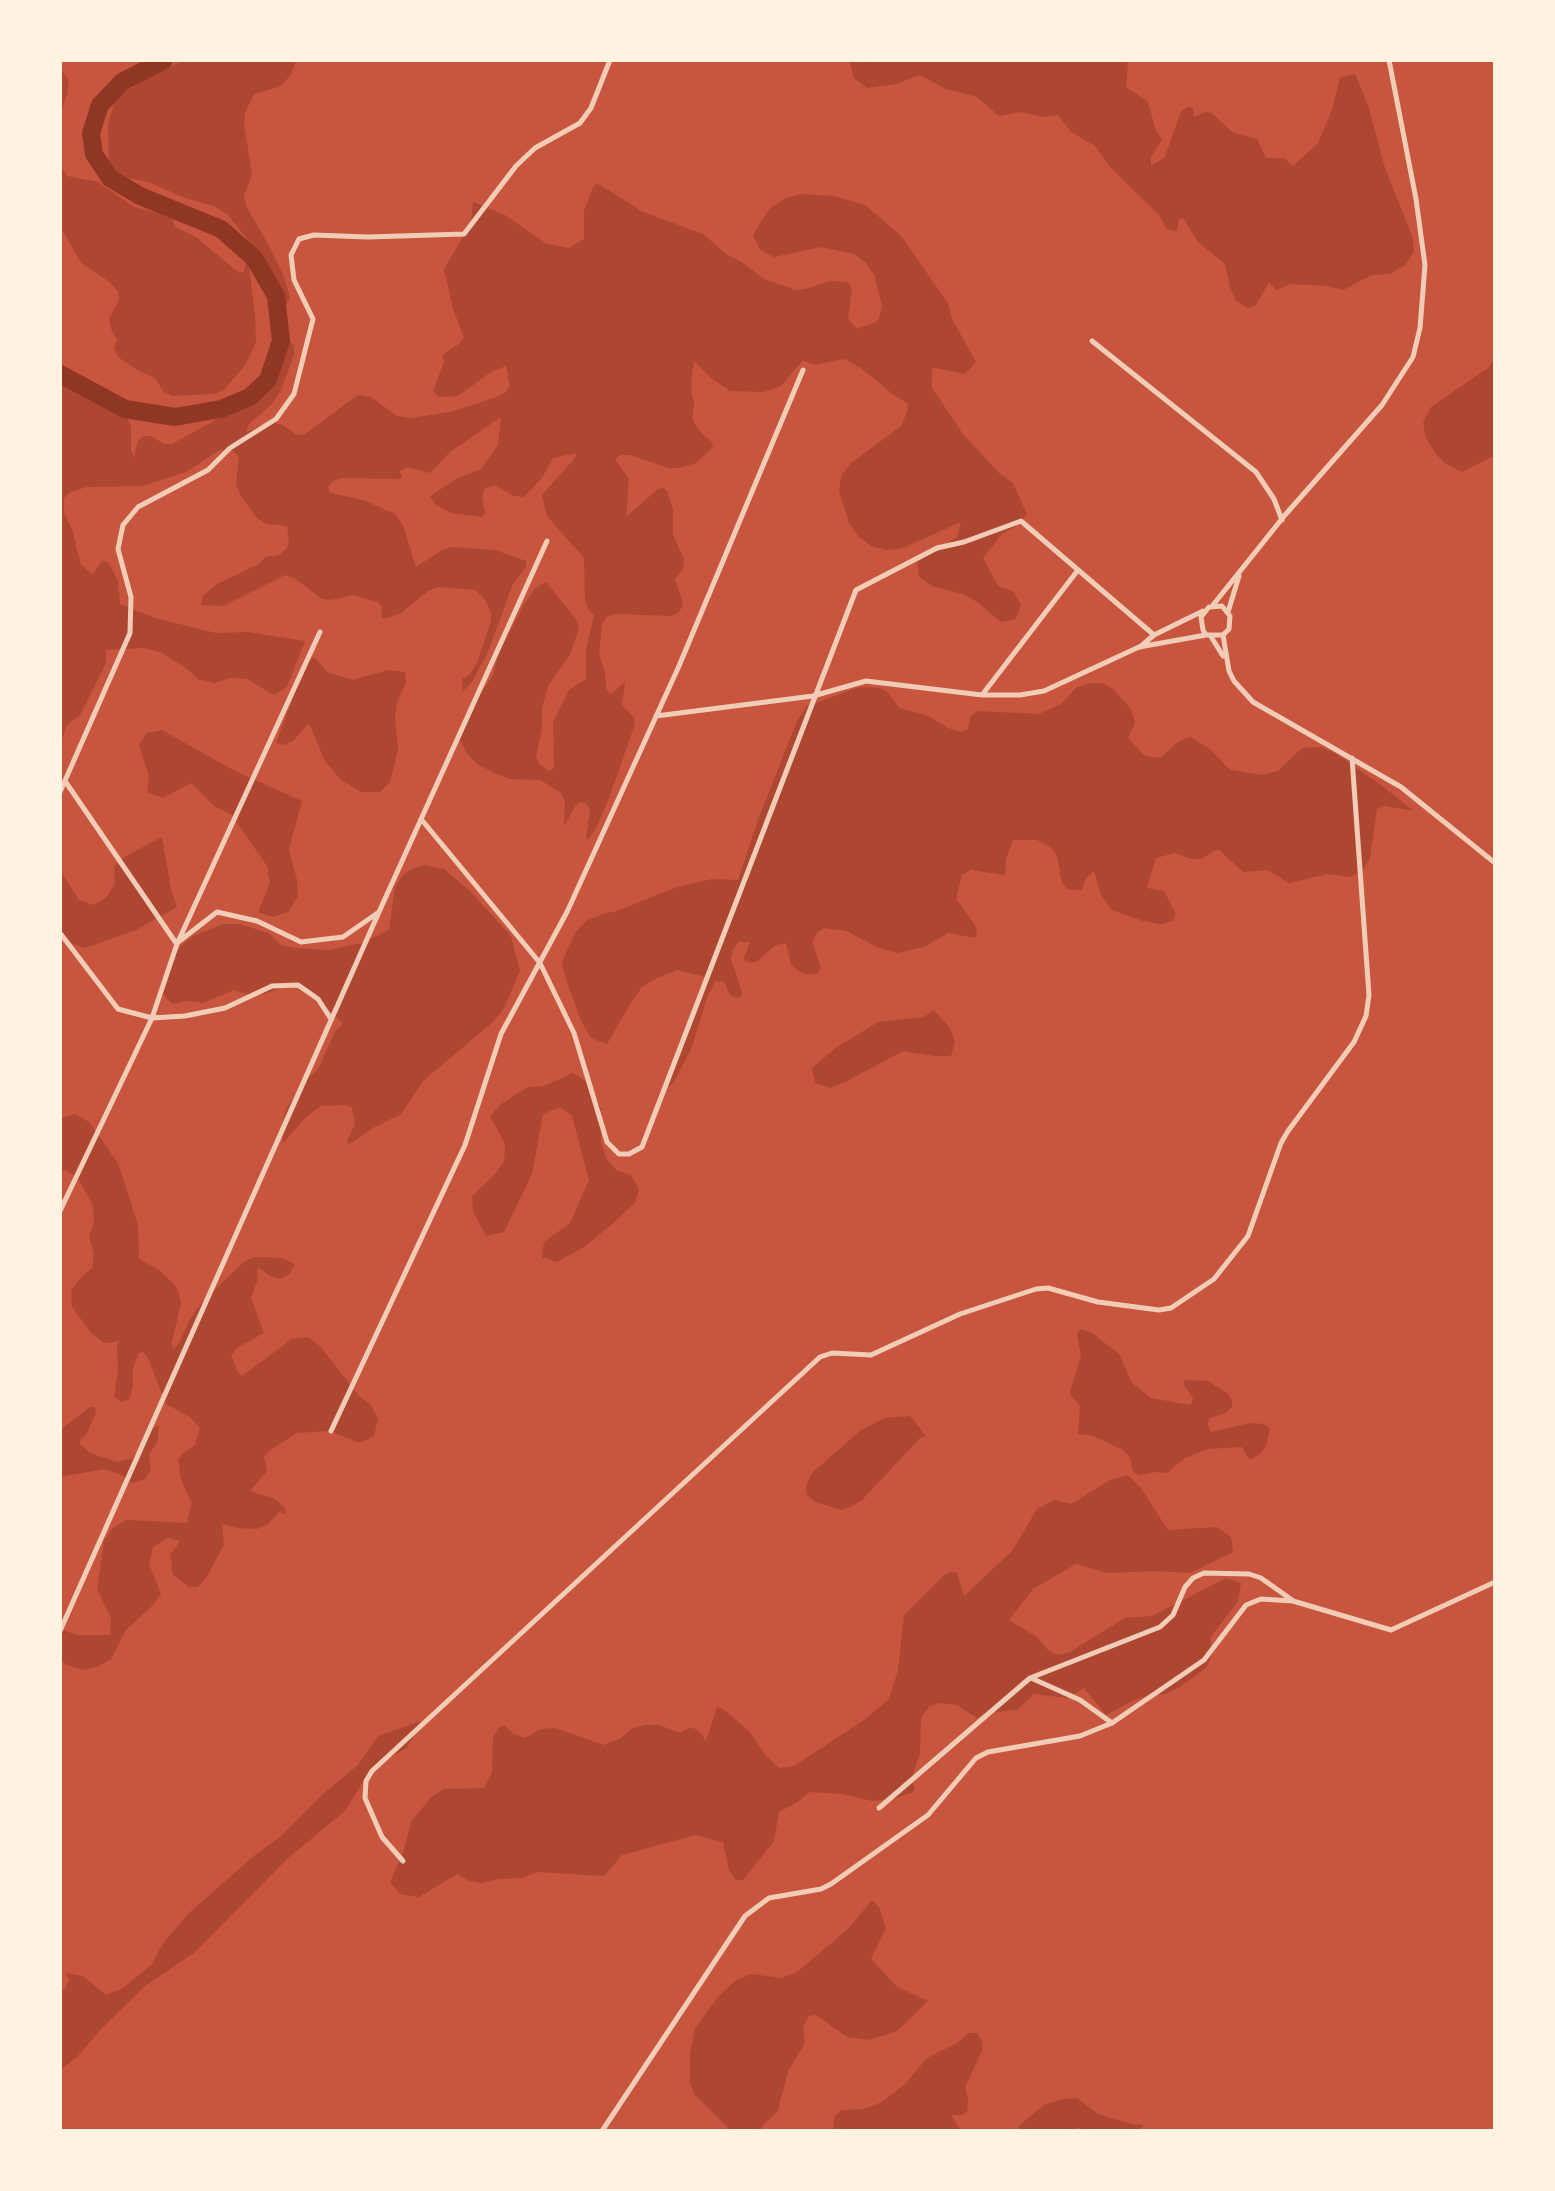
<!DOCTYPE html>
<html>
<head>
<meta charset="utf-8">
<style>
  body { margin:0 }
  #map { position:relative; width:1555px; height:2191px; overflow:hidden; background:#c8553d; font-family:"IBM Plex Sans",sans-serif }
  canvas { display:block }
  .frame { position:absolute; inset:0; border:62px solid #fff3e0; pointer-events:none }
</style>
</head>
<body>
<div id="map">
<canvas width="1555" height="2191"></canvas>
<div class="frame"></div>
</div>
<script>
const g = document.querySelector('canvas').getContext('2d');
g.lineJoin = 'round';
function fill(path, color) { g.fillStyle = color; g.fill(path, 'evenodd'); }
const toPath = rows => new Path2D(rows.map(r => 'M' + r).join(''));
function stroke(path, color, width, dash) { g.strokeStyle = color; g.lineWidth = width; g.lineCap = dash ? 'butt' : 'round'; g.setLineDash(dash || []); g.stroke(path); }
fill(toPath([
  [185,60,296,60,291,75,279,87,254,94,245,113,244,124,252,174,244,197,247,208,268,244,285,279,290,298,286,305,280,301,271,285,256,250,228,215,214,206,185,198,149,182,121,177,114,171,109,161,108,124,114,104,120,95,152,75],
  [849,60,1126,60,1128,64,1126,87,1148,102,1156,131,1162,139,1151,157,1151,166,1165,157,1181,111,1189,106,1193,109,1194,117,1205,112,1212,113,1232,132,1257,139,1266,158,1284,158,1293,166,1318,143,1332,110,1340,77,1355,74,1368,105,1384,165,1412,236,1414,252,1405,265,1390,274,1372,275,1343,290,1327,286,1290,284,1276,290,1269,282,1256,305,1248,308,1236,301,1230,288,1225,264,1198,242,1184,219,1179,218,1177,231,1167,229,1159,215,1109,166,1095,146,1071,132,1058,115,1042,117,1020,112,999,116,977,97,946,89,920,75,896,84,867,88,854,78],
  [60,69,69,80,67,95,60,114],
  [60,165,67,176,98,182,134,207,172,216,175,227,196,237,239,273,244,272,246,261,249,266,255,316,256,342,246,364,223,391,214,394,172,396,163,391,155,378,137,370,118,357,114,348,117,339,111,329,109,319,119,300,118,291,107,280,81,263,60,226],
  [597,183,643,212,703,234,727,255,740,261,764,279,796,290,810,288,829,281,848,282,852,289,848,318,857,329,878,321,882,307,875,276,866,263,854,254,821,247,774,257,760,250,753,235,769,209,784,199,800,194,834,196,865,205,901,236,948,303,952,319,976,362,965,374,935,368,932,369,932,388,963,434,1000,474,1013,483,1027,514,1016,526,1002,534,983,558,998,586,1013,591,1021,605,1016,619,1001,622,977,602,963,594,932,586,919,577,917,562,957,537,961,522,903,548,888,550,871,546,858,536,849,523,839,491,841,476,850,464,901,426,908,410,907,403,895,396,861,368,844,359,814,365,803,360,781,386,764,392,730,391,711,378,694,361,691,386,694,404,692,419,700,432,712,442,713,447,696,463,678,468,668,468,630,455,621,455,615,459,629,479,626,517,658,489,663,488,667,491,673,509,673,535,684,559,683,569,675,579,683,603,680,611,672,616,615,614,607,617,602,624,599,654,605,672,606,689,611,694,625,682,622,705,634,718,635,724,608,801,595,830,588,840,586,837,590,811,587,804,581,802,576,805,564,826,565,801,560,792,540,780,510,779,492,772,476,763,466,752,459,737,464,718,493,675,498,655,523,606,534,589,546,582,575,618,579,628,570,655,548,686,542,708,542,727,536,757,540,765,550,771,554,768,553,722,569,690,586,679,586,649,594,615,588,609,585,599,584,558,547,516,542,495,574,459,577,453,553,458,542,478,524,497,514,496,495,485,485,488,482,496,485,513,482,517,451,513,435,504,430,496,458,478,481,469,498,445,501,417,450,452,430,473,407,467,400,471,402,477,399,479,342,478,333,481,328,487,330,493,363,500,395,514,403,525,416,567,442,550,452,547,495,550,526,561,526,567,513,584,488,652,472,682,463,691,462,679,470,674,477,663,491,621,491,612,485,600,476,590,438,587,428,591,401,613,385,619,381,617,382,607,378,602,353,595,331,600,322,599,294,578,285,575,223,606,201,605,203,596,217,584,257,565,266,557,279,555,287,548,289,541,287,526,266,524,256,517,241,496,236,484,239,457,232,450,220,450,186,472,143,486,87,487,70,492,64,498,64,513,72,529,81,565,93,574,102,561,108,562,118,581,120,604,155,618,216,633,248,632,305,641,287,687,274,695,247,679,230,678,215,683,198,679,186,668,160,652,143,648,106,650,106,663,80,715,66,726,63,737,60,737,60,384,94,394,124,413,131,426,131,451,134,458,137,443,143,436,151,436,164,444,172,444,250,401,267,384,282,348,289,341,294,345,294,355,281,390,271,405,248,425,246,432,271,422,283,425,297,435,305,434,358,395,371,397,397,416,410,418,450,412,494,398,505,393,510,386,506,366,491,372,458,396,439,397,433,391,444,362,442,355,459,344,464,337,453,309,444,269,471,223,473,202,505,215,547,244,569,248,584,239,584,211,593,187],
  [1495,358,1495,455,1462,472,1446,464,1436,454,1426,438,1423,423,1431,407,1488,368],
  [312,658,315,658,327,672,353,680,388,670,405,672,406,683,397,702,395,717,398,751,390,782,380,792,361,792,340,779,325,761,309,723,293,741,283,745,276,743,304,668],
  [1092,683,1102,683,1113,689,1131,709,1135,723,1128,738,1145,756,1160,758,1179,741,1190,737,1210,749,1230,770,1262,775,1278,771,1302,748,1321,747,1335,753,1381,785,1414,811,1385,806,1377,809,1370,858,1362,872,1350,877,1328,874,1289,883,1267,870,1243,872,1218,849,1201,859,1191,859,1175,853,1156,858,1147,888,1164,891,1176,914,1172,921,1161,924,1143,921,1112,910,1101,895,1094,871,1086,878,1082,890,1068,890,1062,883,1057,856,1051,847,1037,840,1013,840,1006,859,1005,875,971,870,962,875,956,899,975,925,977,934,975,938,948,933,924,947,898,953,877,947,846,931,824,928,817,933,812,942,821,968,818,973,811,975,800,972,791,965,786,943,776,945,756,962,750,963,745,961,744,957,750,942,739,942,733,949,731,959,742,992,741,997,736,998,730,995,724,982,715,981,707,998,692,1047,674,1082,669,1087,668,1082,679,1043,705,977,677,970,655,979,642,987,632,1001,607,1044,591,1038,582,1023,565,977,562,962,575,933,586,921,602,914,617,911,677,887,712,879,738,880,758,820,797,721,807,706,860,687,880,688,887,692,900,708,928,716,948,728,961,732,968,729,970,717,977,711,1039,714,1061,704,1077,687],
  [162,730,235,771,302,801,289,850,297,880,298,896,288,912,273,917,258,912,270,883,267,866,231,814,214,806,191,783,163,798,147,792,149,776,139,745,147,733],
  [162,837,171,889,177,907,136,930,85,948,71,943,60,930,60,870,79,900,94,905,107,897,115,883,114,866,126,856],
  [426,865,444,869,469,890,511,936,520,971,503,1010,493,1022,423,1081,401,1114,373,1128,348,1145,347,1141,355,1124,352,1108,346,1105,321,1106,307,1116,283,1143,282,1125,286,1109,305,1081,318,1069,336,1030,343,1024,309,990,295,983,265,994,249,995,234,990,203,1003,187,1001,172,1004,161,992,163,977,179,948,193,936,223,924,239,924,269,933,281,945,297,948,329,950,362,943,389,930,395,887,404,874,414,868],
  [934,1010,949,1027,955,1041,951,1056,935,1056,903,1051,847,1081,830,1088,815,1083,812,1068,837,1047,878,1022,924,1017],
  [573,1073,586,1081,601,1109,601,1142,606,1158,616,1170,631,1175,639,1189,635,1203,611,1225,584,1247,557,1262,542,1257,544,1242,570,1223,589,1180,572,1116,560,1107,543,1114,532,1174,504,1232,486,1236,473,1211,472,1196,496,1173,504,1161,505,1144,490,1116,501,1104,528,1087,544,1086],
  [75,1114,89,1122,118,1163,138,1225,139,1259,159,1270,175,1285,179,1294,181,1303,172,1342,173,1349,179,1343,190,1319,204,1300,244,1262,254,1257,282,1258,295,1264,290,1273,280,1279,270,1276,258,1267,257,1281,251,1298,264,1333,238,1347,231,1356,238,1372,242,1376,292,1339,308,1337,320,1346,359,1396,371,1405,378,1419,374,1436,360,1443,329,1431,297,1433,269,1451,264,1457,267,1471,250,1491,275,1499,285,1508,286,1515,279,1512,268,1524,257,1529,237,1528,222,1524,224,1545,206,1578,198,1587,189,1587,173,1575,170,1555,180,1541,168,1538,153,1547,149,1564,161,1594,151,1607,126,1630,111,1659,97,1667,82,1670,67,1665,60,1659,60,1629,77,1635,110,1635,111,1618,97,1589,104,1541,113,1528,126,1520,187,1523,192,1503,181,1480,178,1460,182,1454,195,1445,200,1428,190,1417,166,1404,148,1358,143,1352,139,1353,133,1368,133,1388,129,1399,122,1402,114,1397,118,1369,117,1346,120,1341,104,1343,92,1334,72,1307,71,1291,80,1278,92,1268,94,1253,89,1237,94,1222,93,1206,78,1178,66,1170,60,1172,60,1119],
  [1081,1329,1092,1333,1119,1354,1132,1383,1151,1398,1191,1405,1193,1398,1183,1383,1186,1380,1208,1381,1227,1393,1232,1400,1232,1407,1227,1412,1209,1419,1208,1424,1211,1432,1250,1423,1263,1424,1270,1428,1266,1446,1260,1454,1252,1459,1248,1458,1242,1447,1207,1449,1185,1458,1167,1473,1155,1472,1140,1475,1133,1472,1130,1457,1123,1450,1093,1436,1078,1434,1080,1406,1071,1396,1070,1391,1081,1356,1077,1334],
  [90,1407,95,1407,96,1413,86,1435,80,1440,80,1444,90,1453,117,1462,133,1458,151,1430,159,1425,157,1442,149,1455,151,1470,145,1479,132,1483,122,1475,105,1469,60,1477,60,1430],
  [910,1416,926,1436,920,1438,863,1499,853,1506,841,1510,815,1502,807,1495,806,1485,812,1473,861,1430,885,1418],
  [1128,1475,1141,1488,1168,1530,1217,1527,1231,1537,1233,1552,1190,1573,1156,1571,1107,1573,1076,1564,1033,1589,1009,1620,1037,1637,1048,1650,1058,1655,1070,1652,1125,1618,1152,1616,1226,1578,1241,1583,1238,1601,1210,1638,1212,1653,1207,1667,1180,1687,1165,1694,1149,1695,1134,1700,1106,1715,1084,1688,1067,1698,1034,1694,1017,1710,985,1713,977,1718,957,1705,940,1703,930,1706,921,1717,920,1754,911,1780,915,1788,913,1792,897,1798,872,1801,843,1794,810,1792,796,1803,779,1812,774,1841,743,1880,736,1880,729,1870,723,1842,695,1835,622,1855,604,1876,537,1872,522,1878,497,1879,481,1883,470,1881,457,1874,419,1897,400,1894,390,1882,403,1853,411,1822,431,1797,444,1789,484,1788,492,1772,493,1738,500,1726,505,1726,514,1734,525,1738,541,1729,555,1728,604,1745,621,1738,631,1729,645,1725,659,1725,680,1733,691,1727,699,1731,706,1741,717,1707,723,1709,749,1731,767,1757,779,1768,794,1766,864,1720,889,1699,898,1670,904,1615,943,1576,950,1572,957,1573,964,1596,1012,1551,1037,1509,1055,1500,1071,1504,1112,1479],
  [421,1721,407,1748,387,1759,369,1772,345,1811,288,1858,195,1952,145,1986,101,2029,78,2056,60,2070,60,1992,64,1990,69,1980,66,1973,83,1976,106,1995,123,1988,151,1965,164,1942,190,1912,255,1855,280,1837,323,1794,358,1765,378,1736],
  [872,1900,879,1907,886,1928,871,1959,897,1987,928,2001,897,2031,869,2040,847,2037,816,2015,809,2016,803,2027,805,2043,788,2071,778,2111,762,2126,762,2131,731,2131,694,2094,690,2083,690,2054,695,2028,718,1997,735,1981,751,1974,781,1978,797,1972,849,1928],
  [969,2033,977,2033,983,2042,982,2051,965,2087,968,2099,967,2112,962,2115,951,2115,961,2131,833,2131,834,2117,841,2110,864,2109,882,2102,905,2084,927,2058,957,2043],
  [1077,2098,1098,2114,1131,2124,1144,2125,1138,2131,1091,2131,1078,2128,1073,2131,1017,2131,1021,2124,1044,2105,1062,2099]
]), '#ae4732');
stroke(toPath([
  [60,374,125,409,175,417,221,409,250,397,268,380,281,341,276,296,254,258,221,229,140,196,110,178,94,154,91,133,100,105,122,82,164,60]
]), '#8f3625', 18);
stroke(toPath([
  [1092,341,1256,472,1274,499,1282,520],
  [1213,605,1285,515,1382,405,1413,357,1420,328,1425,265,1416,199,1389,60],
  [1228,612,1239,576],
  [1210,635,1223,656],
  [1223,635,1206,635,1203,630,1201,617,1209,607,1222,606,1230,616,1229,629,1223,635,1229,671,1234,681,1253,702,1401,787,1495,863],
  [1140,647,1154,635,1203,611],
  [983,695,1020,695,1044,691,1139,647,1206,635],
  [656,716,813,696,866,681,982,695,1078,570],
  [65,781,176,943],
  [60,792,130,633,131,597,118,549,123,525,138,507,208,470,230,448,276,419,294,394,313,319,294,280,291,255,299,239,314,235,368,237,464,234,516,166,535,148,580,123,591,108,610,60],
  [421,819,540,963,574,1033,607,1142,619,1154,629,1154,642,1147,856,590,937,548,964,542,1021,521,1154,635],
  [60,933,118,1009,152,1018,185,1016,225,1008,272,986,298,985,318,999,331,1019],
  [177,943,217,912,257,921,301,942,343,937,379,912,547,541],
  [60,1211,152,1018,177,944,320,632],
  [331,1431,465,1145,501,1034,567,912,679,666,803,370],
  [60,1631,379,912],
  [1031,1678,1080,1700,1112,1723],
  [879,1808,1030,1678,1160,1627,1173,1615,1185,1587,1193,1578,1204,1573,1249,1574,1261,1578,1292,1600],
  [403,1861,382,1837,365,1798,366,1781,372,1771,820,1357,832,1353,871,1355,960,1314,1036,1289,1048,1288,1098,1302,1159,1310,1171,1308,1214,1279,1248,1236,1281,1143,1288,1131,1354,1042,1366,1016,1369,995,1352,758],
  [602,2131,745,1916,769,1898,821,1889,831,1884,928,1815,976,1758,988,1752,1080,1736,1112,1723,1204,1660,1246,1605,1261,1599,1293,1601,1391,1630,1495,1582]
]), '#f1ccb7', 5);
</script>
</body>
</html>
